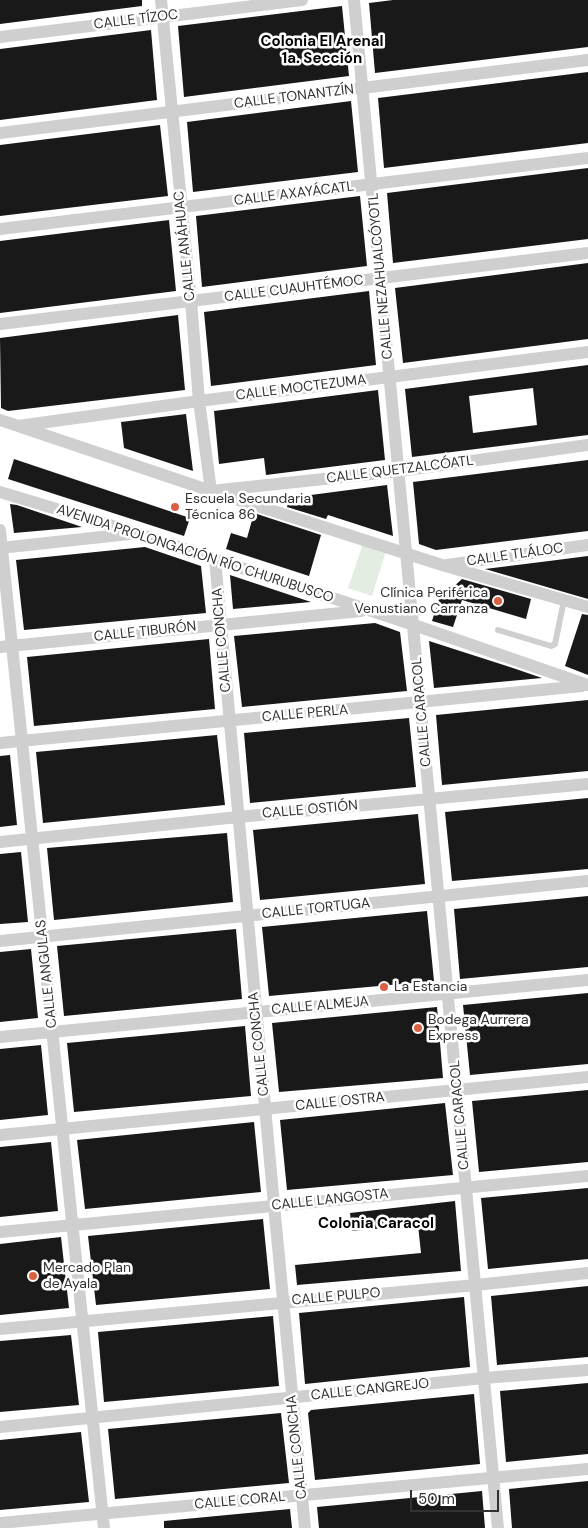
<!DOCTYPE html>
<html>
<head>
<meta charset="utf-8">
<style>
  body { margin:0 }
  #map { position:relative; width:588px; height:1528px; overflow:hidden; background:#fff; font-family:"DM Sans",sans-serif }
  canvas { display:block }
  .scale { position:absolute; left:410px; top:1490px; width:89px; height:22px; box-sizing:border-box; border:2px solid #323232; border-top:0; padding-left:6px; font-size:15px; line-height:18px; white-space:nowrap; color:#323232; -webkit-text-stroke:4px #fff; paint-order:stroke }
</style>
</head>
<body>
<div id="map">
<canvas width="588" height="1528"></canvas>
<div class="scale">50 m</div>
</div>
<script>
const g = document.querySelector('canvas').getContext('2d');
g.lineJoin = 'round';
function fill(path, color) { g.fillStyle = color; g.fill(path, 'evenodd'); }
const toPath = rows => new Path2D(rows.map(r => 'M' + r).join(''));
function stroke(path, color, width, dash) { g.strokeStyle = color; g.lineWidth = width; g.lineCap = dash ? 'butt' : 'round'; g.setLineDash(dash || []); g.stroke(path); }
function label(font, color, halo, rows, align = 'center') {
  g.font = font + ' "DM Sans",sans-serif'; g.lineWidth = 5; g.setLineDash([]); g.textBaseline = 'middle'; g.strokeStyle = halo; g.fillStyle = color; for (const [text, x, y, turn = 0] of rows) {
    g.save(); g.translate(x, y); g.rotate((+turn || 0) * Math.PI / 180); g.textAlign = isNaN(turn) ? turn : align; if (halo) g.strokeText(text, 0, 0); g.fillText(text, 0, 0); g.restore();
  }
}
fill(toPath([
  [363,544,386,551,372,596,348,588]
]), '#e4ede1');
fill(toPath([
  [0,0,142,0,142,6,0,24],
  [393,0,588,0,588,47,375,73,369,3],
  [342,6,349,76,184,97,178,26],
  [151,30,157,100,0,120,0,49],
  [588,72,588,143,384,168,378,98],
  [351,101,358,172,193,192,187,122],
  [160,125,168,196,0,216,0,145],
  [588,168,588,239,393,263,387,193],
  [360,196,367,266,202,287,196,216],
  [169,220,176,291,0,313,0,241],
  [588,263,588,339,403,363,395,288],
  [369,291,376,365,211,386,204,312],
  [178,315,185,390,8,411,1,408,0,338],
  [588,365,588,435,412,457,405,389],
  [533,388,537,425,473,433,469,396],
  [378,390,385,460,266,475,264,458,219,464,214,411],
  [186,414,193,471,124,448,121,422],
  [14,459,190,518,184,536,8,479],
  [588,460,588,531,436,550,419,544,413,482],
  [387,485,393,536,328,515,326,519,287,507,288,498],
  [10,504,17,505,82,527,14,533],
  [254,513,321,535,309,576,226,549,231,533,247,538],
  [145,547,201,566,206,613,24,630,16,560],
  [588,556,588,599,485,569,549,561],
  [230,575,311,602,233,609],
  [462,579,531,599,526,619,462,600,453,627,432,621,441,593,451,589],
  [582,614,588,615,588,675,565,666],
  [375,623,400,632,407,691,242,707,234,636],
  [209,639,215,709,34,726,27,657],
  [429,641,513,668,542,678,434,688],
  [588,700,588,771,442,785,436,715],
  [409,718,416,787,250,803,244,733],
  [217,735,225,805,43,823,36,752],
  [10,755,17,825,0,827,0,756],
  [588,798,588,869,452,881,445,812],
  [418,814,425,884,260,900,253,830],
  [227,833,233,902,54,920,47,848],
  [21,852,28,922,0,924,0,854],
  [588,896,588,967,460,979,454,909],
  [427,911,434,981,269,996,262,927],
  [236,929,242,999,64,1016,57,946],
  [31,949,38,1018,0,1022,0,952],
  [588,993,588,1064,470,1075,463,1005],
  [437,1007,443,1078,279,1092,272,1023],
  [245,1026,251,1096,74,1112,67,1043],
  [41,1045,48,1115,0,1120,0,1049],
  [588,1090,588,1162,479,1172,472,1101],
  [445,1103,453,1175,287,1190,280,1120],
  [254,1122,261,1192,85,1209,77,1140],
  [51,1142,58,1211,0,1217,0,1147],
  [588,1188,588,1259,488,1269,481,1198],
  [455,1201,461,1271,297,1285,295,1265,421,1253,418,1225,352,1231,350,1213],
  [263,1219,270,1289,96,1305,88,1236],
  [61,1237,69,1308,0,1315,0,1244],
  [588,1286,588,1357,497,1365,491,1296],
  [464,1297,470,1367,305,1384,299,1313],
  [273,1316,279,1386,104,1402,98,1332],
  [71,1335,79,1405,0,1412,0,1341],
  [588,1383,588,1454,506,1462,500,1391],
  [474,1394,480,1464,315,1480,308,1413,311,1410],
  [281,1413,289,1483,115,1499,108,1429],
  [81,1432,89,1502,0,1510,0,1440],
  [588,1481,588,1528,512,1528,509,1489],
  [482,1491,485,1528,319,1528,317,1507],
  [290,1509,292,1528,164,1528,164,1521]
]), '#191919');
stroke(toPath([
  [498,630,551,646,555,644,564,600]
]), '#cfcfcf', 6);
stroke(toPath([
  [161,0,191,301,199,401,211,491,399,471,588,445],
  [354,0,498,1528],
  [0,37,302,0],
  [0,133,588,60],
  [0,229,588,158],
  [0,324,588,253],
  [0,420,211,491,442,565,588,607],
  [18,426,199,401,588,352],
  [0,492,136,533,414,625,588,685],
  [0,530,104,1528],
  [0,548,129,534],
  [215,559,274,1205,305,1528],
  [447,565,588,545],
  [0,647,361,611],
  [0,743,582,686],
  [0,842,238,817,588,784],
  [0,941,588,881],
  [0,1037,588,980],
  [0,1135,588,1077],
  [0,1232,588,1176],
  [0,1329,476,1285,588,1273],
  [0,1427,484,1378,588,1370],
  [0,1523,588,1469]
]), '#cfcfcf', 12);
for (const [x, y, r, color] of [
  [175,507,5,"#da6042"],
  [498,601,5,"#da6042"],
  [384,987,5,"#da6042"],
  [418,1028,5,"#da6042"],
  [33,1276,5,"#da6042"]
]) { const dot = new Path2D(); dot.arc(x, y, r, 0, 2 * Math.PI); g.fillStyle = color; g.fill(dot); stroke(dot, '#fff', 2); }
label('14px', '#323232', '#fff', [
  ["CALLE TÍZOC",136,20,-7],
  ["CALLE TONANTZÍN",294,97,-7],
  ["CALLE AXAYÁCATL",294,194,-7],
  ["CALLE ANÁHUAC",185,246,-96],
  ["CALLE NEZAHUALCÓYOTL",381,276,-95],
  ["CALLE CUAUHTÉMOC",294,289,-7],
  ["CALLE MOCTEZUMA",301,388,-7],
  ["CALLE QUETZALCÓATL",400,470,-7],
  ["AVENIDA PROLONGACIÓN RÍO CHURUBUSCO",195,554,18],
  ["CALLE TLÁLOC",515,555,-8],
  ["CALLE TIBURÓN",145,632,-6],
  ["CALLE CONCHA",222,640,-95],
  ["CALLE CARACOL",422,712,-95],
  ["CALLE PERLA",305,714,-5],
  ["CALLE OSTIÓN",310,810,-5],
  ["CALLE TORTUGA",316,909,-6],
  ["CALLE ANGULAS",47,974,-96],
  ["CALLE ALMEJA",320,1006,-5],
  ["CALLE CONCHA",259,1044,-96],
  ["CALLE OSTRA",340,1102,-6],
  ["CALLE CARACOL",460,1115,-95],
  ["CALLE LANGOSTA",330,1200,-6],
  ["CALLE PULPO",336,1297,-5],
  ["CALLE CANGREJO",370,1390,-6],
  ["CALLE CONCHA",297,1447,-96],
  ["CALLE CORAL",240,1501,-5]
]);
label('14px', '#323232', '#fff', [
  ["Escuela Secundaria",185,499],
  ["Técnica 86",185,515],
  ["Clínica Periférica",488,593,"right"],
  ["Venustiano Carranza",488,609,"right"],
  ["La Estancia",394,987],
  ["Bodega Aurrera",428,1020],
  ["Express",428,1036],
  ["Mercado Plan",43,1268],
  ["de Ayala",43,1284]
], 'left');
label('bold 15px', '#000', '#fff', [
  ["Colonia El Arenal",322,42],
  ["1a. Sección",322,59],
  ["Colonia Caracol",376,1224]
]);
</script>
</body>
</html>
